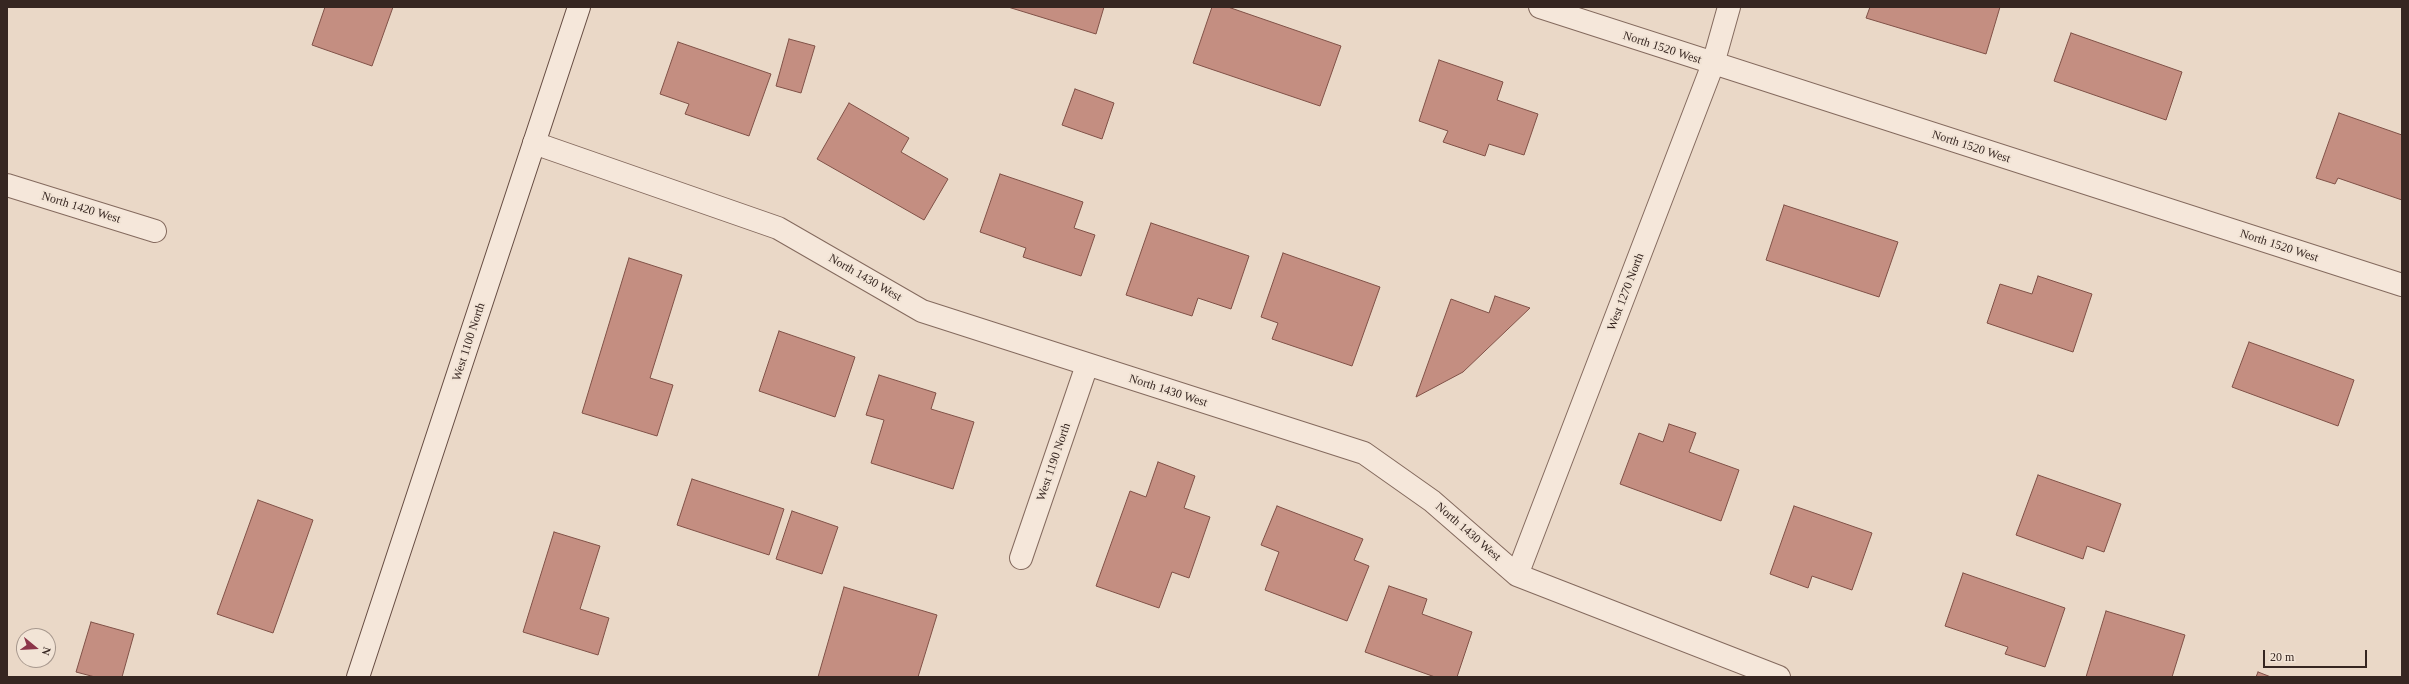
<!DOCTYPE html>
<html>
<head>
<meta charset="utf-8">
<style>
  body { margin:0 }
  #map { position:relative; width:2409px; height:684px; overflow:hidden; background:#ead8c7; font-family:"Times New Roman",serif }
  canvas { display:block }
  .frame { position:absolute; inset:0; border:8px solid #362621; pointer-events:none }
  .north { position:absolute; left:16px; top:628px; width:40px; height:40px; box-sizing:border-box; background:#f2e4d6; border:1px solid #a7988e; border-radius:50%; rotate:108deg; font-size:11px; font-weight:700; line-height:16px; text-align:center; color:#362621 }
  .north::after { content:''; display:block; margin:auto; width:14px; height:18px; background:#8c3549; clip-path:polygon(50% 0,100% 100%,50% 72%,0 100%) }
  .scale { position:absolute; left:2263px; top:650px; width:104px; height:18px; box-sizing:border-box; border:2px solid #362621; border-top:0; padding-left:5px; font-size:12px; line-height:14px; white-space:nowrap; color:#362621; -webkit-text-stroke:3px #f2e4d6; paint-order:stroke }
</style>
</head>
<body>
<div id="map">
<canvas width="2409" height="684"></canvas>
<div class="frame"></div>
<div class="north">N</div>
<div class="scale">20 m</div>
</div>
<script>
const g = document.querySelector('canvas').getContext('2d');
g.lineJoin = 'round';
function fill(path, color) { g.fillStyle = color; g.fill(path, 'evenodd'); }
const toPath = rows => new Path2D(rows.map(r => 'M' + r).join(''));
function stroke(path, color, width, dash) { g.strokeStyle = color; g.lineWidth = width; g.lineCap = dash ? 'butt' : 'round'; g.setLineDash(dash || []); g.stroke(path); }
function label(font, color, halo, rows, align = 'center') {
  g.font = font + ' "Times New Roman",serif'; g.lineWidth = 4; g.setLineDash([]); g.textBaseline = 'middle'; g.strokeStyle = halo; g.fillStyle = color; for (const [text, x, y, turn = 0] of rows) {
    g.save(); g.translate(x, y); g.rotate((+turn || 0) * Math.PI / 180); g.textAlign = isNaN(turn) ? turn : align; if (halo) g.strokeText(text, 0, 0); g.fillText(text, 0, 0); g.restore();
  }
}
const building = toPath([
  [325,7,393,7,372,66,312,45,325,7],
  [1008,7,1104,7,1096,34,1008,7],
  [1212,7,1228,7,1341,46,1320,106,1193,63,1212,7],
  [1870,7,2000,7,1986,54,1866,18,1870,7],
  [2071,33,2182,72,2166,120,2054,81,2071,33],
  [789,39,815,46,801,93,776,86,789,39],
  [678,42,771,74,749,136,685,114,689,104,660,94,678,42],
  [1439,60,1503,82,1497,100,1538,114,1524,155,1489,144,1485,156,1443,142,1448,131,1419,121,1439,60],
  [1075,89,1114,103,1102,139,1062,125,1075,89],
  [849,103,909,138,901,152,948,179,924,220,817,159,849,103],
  [2339,113,2402,135,2402,200,2338,178,2335,184,2316,178,2339,113],
  [1000,174,1083,202,1074,228,1095,235,1081,276,1023,257,1026,248,980,232,1000,174],
  [1784,205,1898,242,1879,297,1766,260,1784,205],
  [1151,223,1249,256,1231,309,1198,298,1192,316,1126,295,1151,223],
  [1283,253,1380,287,1352,366,1272,339,1278,323,1261,317,1283,253],
  [629,258,682,275,650,378,673,385,657,436,582,413,629,258],
  [2038,276,2092,294,2073,352,1987,323,2000,284,2032,294,2038,276],
  [1495,296,1530,308,1463,372,1416,397,1451,299,1489,313,1495,296],
  [779,331,855,357,835,417,759,391,779,331],
  [2249,342,2354,380,2338,426,2232,387,2249,342],
  [879,375,936,393,931,409,974,422,953,489,871,463,884,420,866,415,879,375],
  [1669,424,1696,433,1689,452,1739,470,1721,521,1620,484,1639,433,1663,442,1669,424],
  [1158,462,1195,476,1184,508,1210,517,1189,578,1172,572,1159,608,1096,586,1130,491,1146,497,1158,462],
  [2038,475,2121,504,2104,552,2087,546,2083,559,2016,535,2038,475],
  [692,479,784,509,769,555,677,525,692,479],
  [258,500,313,520,273,633,217,614,258,500],
  [1277,506,1363,539,1354,560,1369,566,1347,621,1265,590,1279,552,1261,545,1277,506],
  [1794,506,1872,533,1852,590,1812,576,1808,588,1770,574,1794,506],
  [792,511,838,527,822,574,776,559,792,511],
  [554,532,600,546,580,609,609,618,598,655,523,632,554,532],
  [1963,573,2065,608,2045,667,2005,654,2008,647,1945,626,1963,573],
  [1389,586,1427,599,1422,614,1472,632,1457,677,1435,677,1365,652,1389,586],
  [844,587,937,615,918,677,818,677,844,587],
  [2106,611,2185,635,2172,677,2086,677,2106,611],
  [91,622,134,634,122,677,95,677,76,672,91,622],
  [2258,672,2271,677,2256,677,2258,672]
]);
fill(building, '#c48e81');
stroke(building, '#805147', 1);
const street = toPath([
  [1540,7,2402,285],
  [534,143,778,228,922,311,1364,453,1432,501,1517,575,1779,677],
  [7,185,155,231],
  [1021,558,1087,365],
  [1517,575,1713,64,1729,7]
]);
const secondary = toPath([
  [358,677,579,7]
]);
stroke(street, '#846a5e', 24);
stroke(secondary, '#664c42', 24);
stroke(street, '#f5e7da', 22);
stroke(secondary, '#f5e7da', 22);
label('12px', '#362621', '#f2e4d6', [
  ["North 1520 West",1662,48,18],
  ["North 1520 West",1971,147,18],
  ["North 1420 West",81,208,17],
  ["North 1520 West",2279,246,18],
  ["North 1430 West",865,278,30],
  ["West 1270 North",1626,292,-69],
  ["West 1100 North",469,342,-72],
  ["North 1430 West",1168,391,18],
  ["West 1190 North",1054,462,-71],
  ["North 1430 West",1468,532,41]
]);
</script>
</body>
</html>
